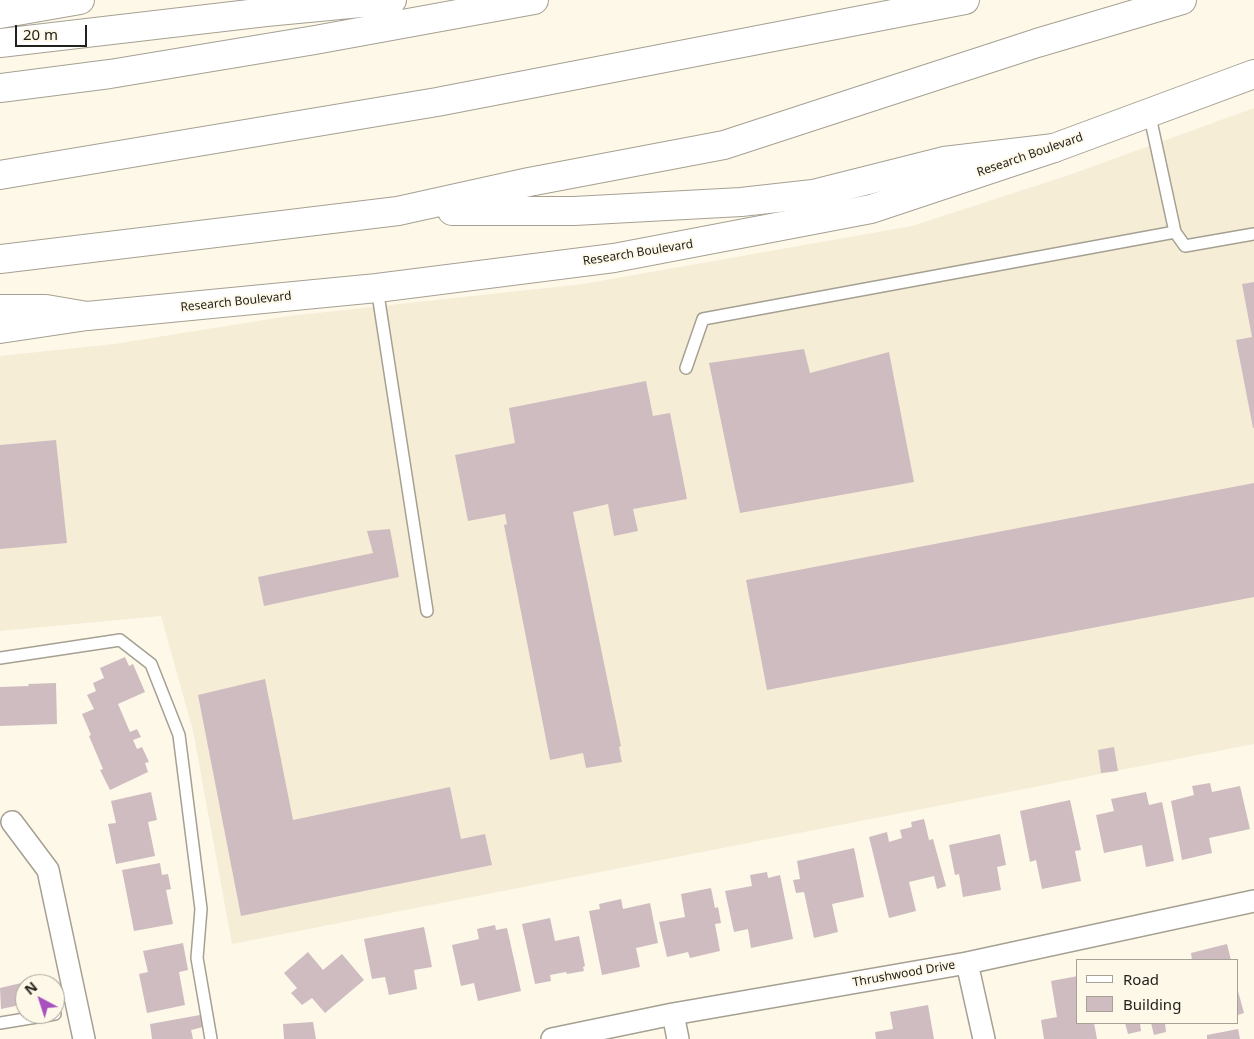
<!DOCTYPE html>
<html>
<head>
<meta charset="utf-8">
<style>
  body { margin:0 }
  #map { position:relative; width:1254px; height:1039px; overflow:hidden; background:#fef8e9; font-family:"Noto Sans",sans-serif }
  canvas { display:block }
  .legend { position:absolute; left:1076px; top:959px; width:162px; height:65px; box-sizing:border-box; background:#fef8e9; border:1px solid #a6a297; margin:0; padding:6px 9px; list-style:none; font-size:15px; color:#23211b }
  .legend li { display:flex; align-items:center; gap:10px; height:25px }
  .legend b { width:25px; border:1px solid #a6a297 }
  .north { position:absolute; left:15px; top:974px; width:50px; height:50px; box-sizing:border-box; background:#fef8e9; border:1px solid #a6a297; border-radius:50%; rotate:320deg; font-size:14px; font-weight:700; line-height:20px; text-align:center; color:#23211b }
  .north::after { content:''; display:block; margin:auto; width:18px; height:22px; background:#a751bf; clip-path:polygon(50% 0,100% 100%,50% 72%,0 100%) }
  .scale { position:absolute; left:15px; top:25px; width:72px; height:22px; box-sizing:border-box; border:2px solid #23211b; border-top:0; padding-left:6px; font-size:15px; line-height:18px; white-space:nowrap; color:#23211b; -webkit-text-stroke:4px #fef8e9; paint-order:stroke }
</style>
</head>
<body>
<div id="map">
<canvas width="1254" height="1039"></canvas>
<ul class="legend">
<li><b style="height:6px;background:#fff"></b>Road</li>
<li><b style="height:14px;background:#cebcc1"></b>Building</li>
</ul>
<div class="north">N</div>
<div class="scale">20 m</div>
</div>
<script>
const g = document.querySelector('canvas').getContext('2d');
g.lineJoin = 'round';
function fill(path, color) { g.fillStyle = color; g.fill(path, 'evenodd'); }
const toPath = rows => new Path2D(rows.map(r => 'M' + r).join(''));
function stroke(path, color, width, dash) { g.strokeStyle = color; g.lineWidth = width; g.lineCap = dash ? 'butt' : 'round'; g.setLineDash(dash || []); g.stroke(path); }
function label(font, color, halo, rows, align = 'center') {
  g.font = font + ' "Noto Sans",sans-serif'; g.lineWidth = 4; g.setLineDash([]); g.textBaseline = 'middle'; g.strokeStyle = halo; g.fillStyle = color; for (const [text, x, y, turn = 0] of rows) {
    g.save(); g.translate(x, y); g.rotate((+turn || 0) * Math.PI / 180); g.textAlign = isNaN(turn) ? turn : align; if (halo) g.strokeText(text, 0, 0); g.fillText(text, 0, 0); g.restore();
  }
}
fill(toPath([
  [1254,108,1254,744,232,944,193,731,161,616,0,631,0,356,114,344,289,316,583,284,912,226,1069,175]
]), '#f6edd7');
fill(toPath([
  [1254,282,1254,428,1253,428,1236,340,1252,337,1242,284],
  [804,349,810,373,889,352,914,482,740,513,709,363],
  [646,381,653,416,670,413,687,499,633,509,638,531,614,536,608,504,573,512,621,746,619,747,622,762,586,768,583,753,550,760,504,525,507,524,505,514,468,521,455,455,515,443,509,408],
  [56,440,67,543,0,549,0,445],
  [1254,483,1254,597,767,690,746,580],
  [390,529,399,577,264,606,258,577,373,553,367,531],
  [125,657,129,666,133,664,145,692,118,704,130,732,137,729,141,737,133,740,137,749,142,747,149,762,145,763,148,772,110,790,100,770,103,769,89,736,91,735,82,714,94,709,87,695,96,691,93,683,104,678,100,668],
  [265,679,293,820,450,787,461,839,485,834,492,865,241,916,198,695],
  [56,683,57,724,0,726,0,687,29,686,28,684],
  [1114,747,1118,771,1101,773,1098,750],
  [1210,783,1212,792,1240,786,1250,829,1209,838,1212,853,1182,860,1171,801,1194,795,1192,786],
  [151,792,157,820,148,822,155,856,116,864,108,824,116,823,111,801],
  [1146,792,1149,805,1162,802,1174,861,1146,867,1142,845,1104,853,1096,815,1114,811,1111,799],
  [1070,800,1081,850,1075,851,1081,881,1042,889,1036,860,1030,862,1020,811],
  [924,819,929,840,933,839,946,886,937,889,934,876,909,882,916,911,889,918,869,837,887,832,889,842,902,838,900,830,912,827,911,822],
  [1000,834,1006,865,997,867,1001,890,963,897,959,874,955,875,949,845],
  [854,848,864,897,832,904,838,932,814,938,804,892,796,893,793,880,800,879,797,861],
  [160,863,162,875,168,874,171,889,166,890,173,924,134,931,122,870],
  [767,872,768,878,780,875,793,939,751,948,748,929,734,932,725,891,752,886,750,875],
  [711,888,715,908,718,907,721,923,715,924,720,951,690,958,688,952,667,957,659,922,685,917,681,894],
  [621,899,623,909,650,903,658,943,636,948,640,967,602,975,589,911,600,909,599,904],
  [550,918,555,941,579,936,585,966,583,967,584,971,567,974,566,972,550,975,551,981,535,984,522,924],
  [495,925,496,930,507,928,521,991,478,1001,474,983,461,986,452,945,479,939,477,929],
  [424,927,432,967,414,970,417,989,389,995,385,977,372,979,364,939],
  [183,943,188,970,179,972,185,1005,147,1013,139,974,148,972,143,951],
  [1227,944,1231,960,1192,960,1191,953],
  [308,952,323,970,342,954,364,980,325,1013,312,998,302,1005,291,993,297,988,284,973],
  [1078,976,1078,1023,1094,1023,1097,1039,1044,1039,1041,1020,1057,1017,1051,981],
  [34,980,35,984,25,984,25,1004,1,1009,0,988],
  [1238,991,1244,1013,1238,1015],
  [928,1005,934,1039,876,1039,875,1032,893,1029,890,1012],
  [200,1015,203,1027,191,1030,193,1039,152,1039,150,1024],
  [313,1022,316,1039,284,1039,283,1024],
  [1125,1023,1140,1023,1141,1031,1128,1034],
  [1151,1023,1165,1023,1166,1032,1154,1035],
  [1238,1029,1240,1039,1207,1039,1207,1035]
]), '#cebcc1');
const service = toPath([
  [1149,112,1175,232,1185,246,1254,234],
  [377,288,427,611],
  [686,368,703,319,1175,232],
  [0,658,120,640,151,664,179,735,201,909,197,958,211,1039],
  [0,1023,55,1014]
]);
const minor = toPath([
  [12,822,48,870,84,1039],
  [967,963,984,1039],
  [673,1014,678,1039],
  [552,1039,673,1014,967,963,1254,901]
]);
const secondary = toPath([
  [0,329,87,316,377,288,614,258,871,209,1054,148,1254,74]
]);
const motorway = toPath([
  [0,14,80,0],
  [0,43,266,12,392,0],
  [0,88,110,74,315,40,534,0],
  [0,175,437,102,965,0],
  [452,211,574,211,741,202,813,194,944,161,1054,148],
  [0,259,398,211,529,182,724,145,1037,43,1182,0],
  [0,309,46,309,87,316]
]);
stroke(service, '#a5a092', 14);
stroke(minor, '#a5a092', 24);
stroke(secondary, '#a5a092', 30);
stroke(motorway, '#a5a092', 30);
stroke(service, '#fff', 11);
stroke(minor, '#fff', 21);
stroke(secondary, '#fff', 28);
stroke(motorway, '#fff', 28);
label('12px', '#23211b', '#fef8e9', [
  ["Research Boulevard",1030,155,-19],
  ["Research Boulevard",638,253,-9],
  ["Research Boulevard",236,302,-6],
  ["Thrushwood Drive",904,974,-10]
]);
</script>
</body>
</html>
